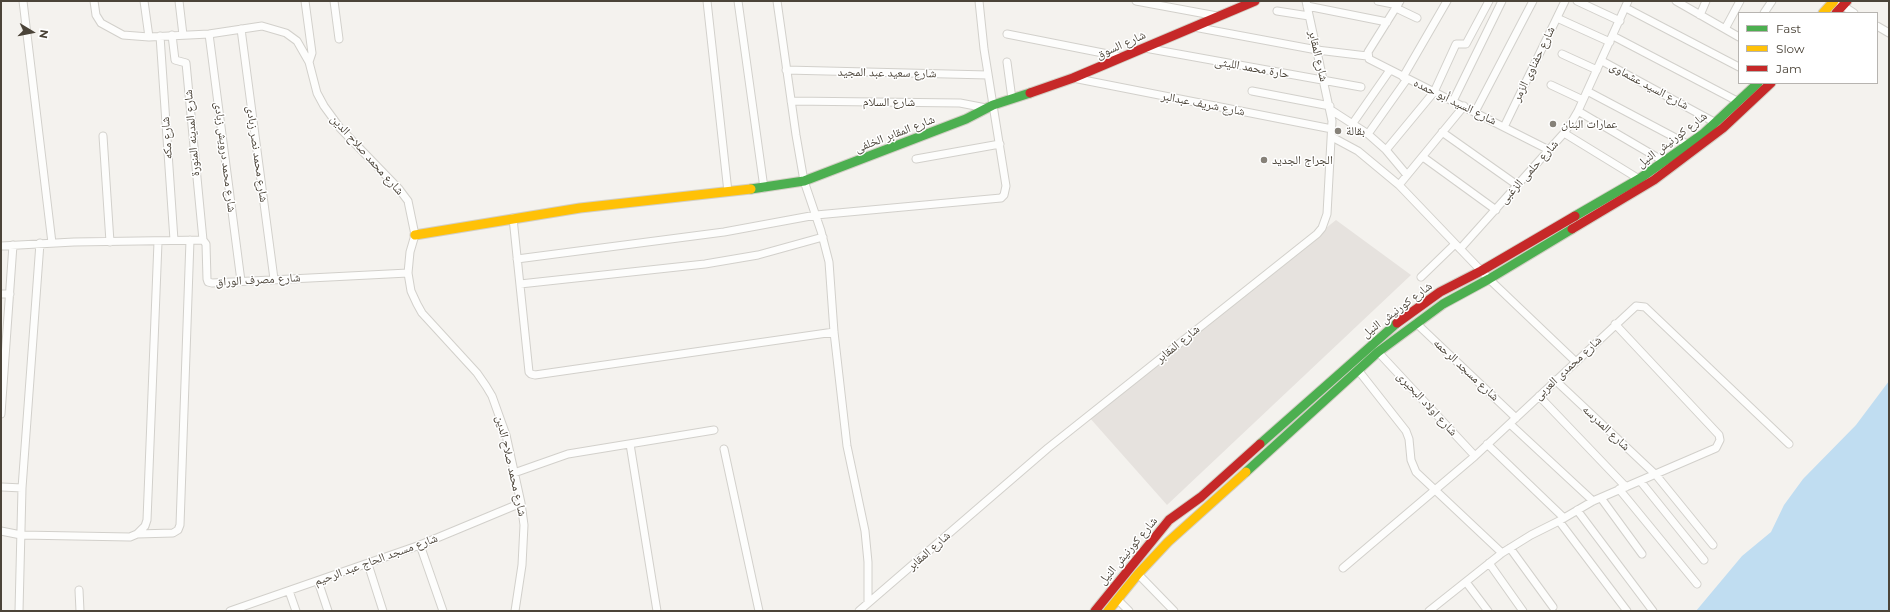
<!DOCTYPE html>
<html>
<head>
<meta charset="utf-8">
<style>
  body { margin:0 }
  #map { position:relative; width:1890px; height:612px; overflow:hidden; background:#f4f2ee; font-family:Montserrat,sans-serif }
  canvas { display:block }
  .frame { position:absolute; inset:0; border:2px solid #4b4439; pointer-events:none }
  .legend { position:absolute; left:1738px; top:12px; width:140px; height:72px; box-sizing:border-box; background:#fff; border:1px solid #b7b4b0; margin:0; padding:5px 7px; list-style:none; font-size:12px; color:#4b4439 }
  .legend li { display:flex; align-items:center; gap:8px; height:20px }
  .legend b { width:20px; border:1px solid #b7b4b0 }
  .north { position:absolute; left:12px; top:12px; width:40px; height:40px; -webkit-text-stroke:3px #fff; paint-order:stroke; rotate:100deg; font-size:11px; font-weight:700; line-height:16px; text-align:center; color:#4b4439 }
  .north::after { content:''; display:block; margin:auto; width:14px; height:18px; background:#4b4439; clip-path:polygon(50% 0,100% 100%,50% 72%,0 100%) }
</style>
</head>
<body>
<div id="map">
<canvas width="1890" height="612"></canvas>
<div class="frame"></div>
<ul class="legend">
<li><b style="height:5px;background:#4caf50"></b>Fast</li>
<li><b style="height:5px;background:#ffc107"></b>Slow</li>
<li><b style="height:5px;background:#c62828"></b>Jam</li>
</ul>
<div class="north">N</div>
</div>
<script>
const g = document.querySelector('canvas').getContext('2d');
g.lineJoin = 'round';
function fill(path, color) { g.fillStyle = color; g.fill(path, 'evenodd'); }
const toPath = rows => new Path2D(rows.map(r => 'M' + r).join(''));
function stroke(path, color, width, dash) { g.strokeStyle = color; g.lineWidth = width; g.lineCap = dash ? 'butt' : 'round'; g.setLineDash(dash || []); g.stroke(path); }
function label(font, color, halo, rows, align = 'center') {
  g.font = font + ' Montserrat,"Noto Naskh Arabic",sans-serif'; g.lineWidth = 3; g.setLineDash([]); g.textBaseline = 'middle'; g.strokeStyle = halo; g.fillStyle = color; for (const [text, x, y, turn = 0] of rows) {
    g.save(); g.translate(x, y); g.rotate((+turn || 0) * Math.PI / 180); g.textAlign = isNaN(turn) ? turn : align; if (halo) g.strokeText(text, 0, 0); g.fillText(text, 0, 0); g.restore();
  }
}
fill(toPath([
  [1336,220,1411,275,1167,505,1089,417]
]), '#e6e2de');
fill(toPath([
  [1889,381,1889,611,1696,611,1742,556,1771,532,1784,505,1803,479,1856,425]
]), '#c0ddf1');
const street = toPath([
  [23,1,52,243],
  [94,1,96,15,101,23,123,35,149,37,209,34,262,26,286,33,297,41,309,62,317,93,324,106,340,128,399,189,408,201,415,235,410,252,408,273,411,291,417,304,422,313,477,373,486,386,492,396,506,435,521,503,524,525,522,565,515,611],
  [144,1,149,37],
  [179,1,183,35],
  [305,1,312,53,309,62],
  [334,1,339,39],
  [707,1,728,192],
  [738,1,764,188],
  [777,1,796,135,804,181,821,231,829,262,834,332,847,446,865,531,868,562,868,603],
  [1136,1,1217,16],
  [1378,1,1398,5],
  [1400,1,1368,52,1369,59,1549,150],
  [1577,1,1620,21],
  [1676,1,1739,37],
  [1840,4,1854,13],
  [1307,6,1387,22],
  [1396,8,1417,18],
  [1626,8,1739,67],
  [1277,11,1309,16],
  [1764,13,1772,1],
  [1700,15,1706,1],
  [1557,18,1610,42],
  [1877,26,1889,33],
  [1194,27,1317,50,1367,56],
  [241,29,274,279],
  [1725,29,1740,1],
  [209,34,241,281],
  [1007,34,1123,57],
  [172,35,175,60,186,63,203,240],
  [160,36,174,240],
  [1613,36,1739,102],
  [1145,48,1361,87],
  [1562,54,1597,70],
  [1602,61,1716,123],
  [1007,62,1012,99],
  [786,70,988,75],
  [1403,77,1447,1],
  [1073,78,1332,129],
  [1551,85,1583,100],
  [1252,91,1330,106],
  [1587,91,1689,145],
  [791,101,960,103,986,108],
  [1453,101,1502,1],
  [1331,110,1368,134,1386,150,1407,175],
  [1578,111,1665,162],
  [1475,112,1533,1],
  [1353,123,1390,70],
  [1504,127,1565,1],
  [1442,132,1517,185],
  [1564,133,1639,179],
  [1368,134,1407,79],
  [103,136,110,242],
  [1332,137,1358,151,1399,185,1489,279,1575,361],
  [1386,150,1434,92,1456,44,1466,44,1489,1],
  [1423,157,1496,210],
  [916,159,1000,144],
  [1399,185,1464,106],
  [513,218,529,372,531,374,535,375,834,332],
  [1,246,74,242,203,240,206,244,207,279,208,282,212,283,408,273],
  [1460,249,1564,133,1571,123,1578,111,1628,1],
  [517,259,724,232,816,215,1001,198,1004,195,1006,186,984,49,979,1],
  [1421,277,1455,244],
  [520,284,705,264,758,255,823,237],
  [1,294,10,294],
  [1416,323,1516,418],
  [1378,352,1475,456],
  [1358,370,1406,431,1409,439,1411,460,1416,472,1502,553],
  [1555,380,1656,475,1713,545],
  [1539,396,1626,487],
  [1,414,13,245],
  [1510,424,1593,501],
  [630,444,657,611],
  [1487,444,1564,518],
  [724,449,759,611],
  [514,473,568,454,714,430],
  [1641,482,1704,560],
  [2,487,22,488],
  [1619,489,1697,584],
  [1601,498,1642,554],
  [1577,510,1653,611],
  [1559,521,1627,611],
  [1,531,21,535,130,537,137,534,145,526,147,520,158,242],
  [137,534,173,533,178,530,180,525,190,240],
  [420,545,443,611],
  [1510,548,1553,607],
  [1489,563,1523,611],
  [368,564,383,611],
  [1343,568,1475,456,1636,306,1645,307,1789,444],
  [1138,574,1174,611],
  [318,581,328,611],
  [1466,582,1488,611],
  [79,590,80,611],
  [289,591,296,611],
  [1117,599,1129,611],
  [19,611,22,488,40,243],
  [230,611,420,545,521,503],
  [859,611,1048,448,1317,234,1322,228,1327,214,1332,121,1306,1],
  [1429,611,1502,553,1531,535,1559,521,1593,501,1716,448,1720,440,1719,435,1615,324]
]);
const fast = toPath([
  [751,189,804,181,966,119,993,105,1030,93],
  [1575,216,1639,179,1703,134,1758,83],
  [1260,444,1397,323],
  [1246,472,1378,352,1443,304,1489,279,1572,229]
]);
const slow = toPath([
  [1823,13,1834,1],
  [415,235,580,208,751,189],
  [1108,611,1138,574,1168,542,1246,472]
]);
const jam = toPath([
  [1836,13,1847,1],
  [1030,93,1073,78,1255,1],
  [1572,229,1654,180,1723,128,1771,83],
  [1397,323,1440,292,1481,271,1575,216],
  [1095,611,1169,520,1201,497,1260,444]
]);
stroke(street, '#d2d0cb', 9);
stroke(fast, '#d3cfc5', 11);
stroke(slow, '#d3cfc5', 11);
stroke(jam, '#d3cfc5', 11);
stroke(street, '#fdfdfc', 7);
stroke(fast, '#4caf50', 9);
stroke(slow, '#ffc107', 9);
stroke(jam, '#c62828', 9);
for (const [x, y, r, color] of [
  [1553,124,4,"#868178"],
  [1338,131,4,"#868178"],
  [1264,160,4,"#868178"]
]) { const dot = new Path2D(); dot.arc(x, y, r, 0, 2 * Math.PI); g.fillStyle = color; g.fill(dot); stroke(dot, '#fff', 1.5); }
label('12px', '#4b4439', '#fff', [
  ["شارع السوق",1121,45,-24],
  ["شارع المقابر",1318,56,77],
  ["شارع حفناوى الزمر",1534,64,-64],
  ["حارة محمد الليثى",1252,68,10],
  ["شارع سعيد عبد المجيد",887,73,1],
  ["شارع السيد عشماوى",1649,86,28],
  ["شارع السلام",889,102],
  ["شارع السيد أبو حمده",1455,102,26],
  ["شارع شريف عبدالبر",1203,104,11],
  ["شارع المدينه المنورة",192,133,-95],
  ["شارع المقابر الخلفى",895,134,-21],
  ["شارع مكه",167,138,-94],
  ["شارع كورنيش النيل",1672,140,-37],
  ["شارع محمد نصر زبادى",257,154,82],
  ["شارع محمد صلاح الدين",367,155,48],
  ["شارع محمد درويش زبادى",225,157,83],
  ["شارع حلمى الزغبى",1529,172,-48],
  ["شارع مصرف الوراق",258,280,-3],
  ["شارع كورنيش النيل",1397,310,-37],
  ["شارع المقابر",1178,344,-39],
  ["شارع محمدى العربى",1568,368,-43],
  ["شارع مسجد الرحمه",1466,370,43],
  ["شارع اولاد البحيرى",1427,404,47],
  ["شارع المدرسه",1606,428,43],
  ["شارع محمد صلاح الدين",511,466,77],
  ["شارع المقابر",929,551,-41],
  ["شارع كورنيش النيل",1128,551,-50],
  ["شارع مسجد الحاج عبد الرحيم",376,560,-20]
]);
label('12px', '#4b4439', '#fff', [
  ["عمارات البنان",1561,124],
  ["بقالة",1346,131],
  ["الجراج الجديد",1272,160]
], 'left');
</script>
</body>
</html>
